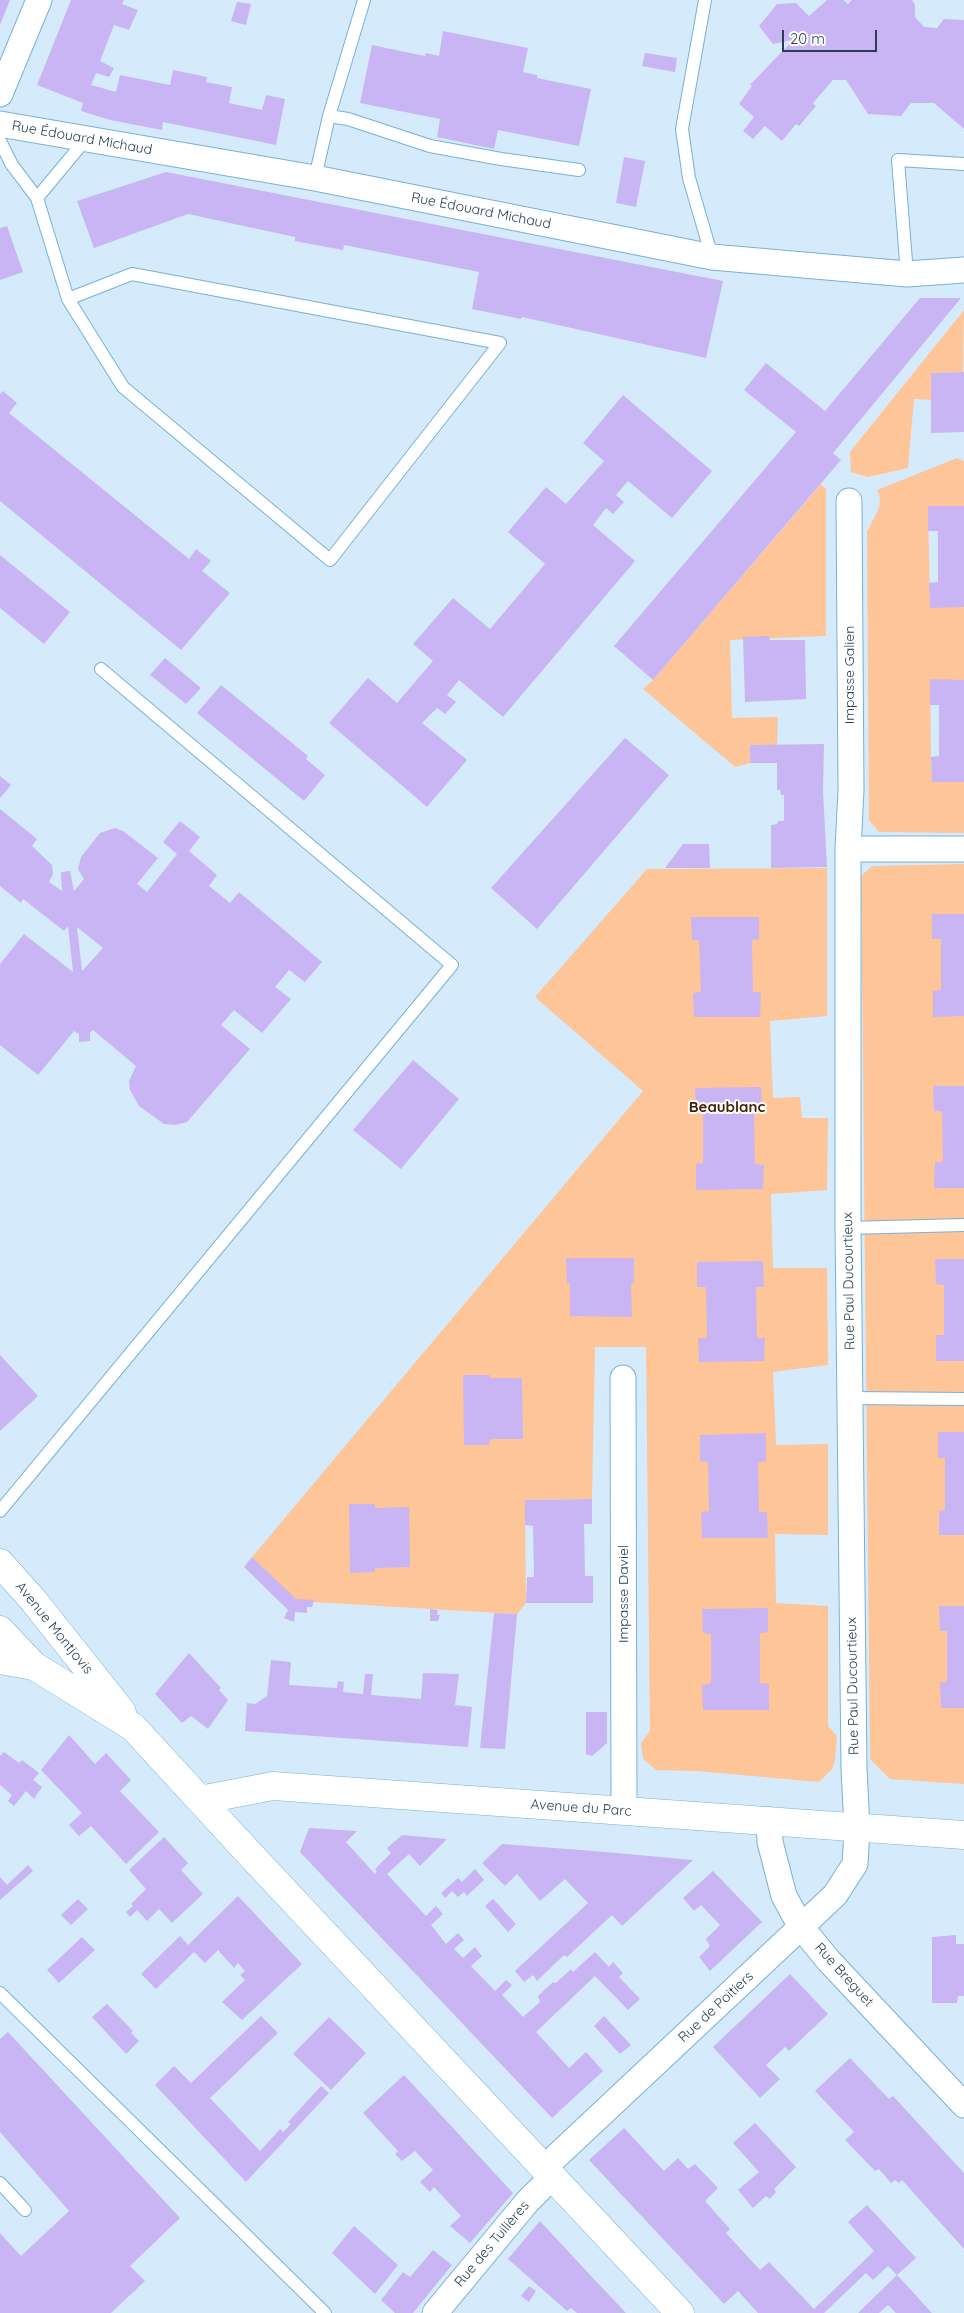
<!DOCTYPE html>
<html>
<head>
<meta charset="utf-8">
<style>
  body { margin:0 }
  #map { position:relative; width:964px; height:2313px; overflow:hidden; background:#d5ebfc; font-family:Quicksand,sans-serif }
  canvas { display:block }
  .scale { position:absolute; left:782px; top:30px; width:95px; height:22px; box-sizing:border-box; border:2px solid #273f4e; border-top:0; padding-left:6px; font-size:15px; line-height:18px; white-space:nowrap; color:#273f4e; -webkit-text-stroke:4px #fff; paint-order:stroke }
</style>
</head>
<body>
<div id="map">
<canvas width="964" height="2313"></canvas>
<div class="scale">20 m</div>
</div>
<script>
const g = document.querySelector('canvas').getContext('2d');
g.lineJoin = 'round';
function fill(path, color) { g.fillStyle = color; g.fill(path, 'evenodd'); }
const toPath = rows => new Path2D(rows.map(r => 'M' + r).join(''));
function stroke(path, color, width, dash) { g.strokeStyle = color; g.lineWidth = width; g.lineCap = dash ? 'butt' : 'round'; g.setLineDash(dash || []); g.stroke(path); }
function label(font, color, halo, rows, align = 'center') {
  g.font = font + ' Quicksand,sans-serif'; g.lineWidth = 4; g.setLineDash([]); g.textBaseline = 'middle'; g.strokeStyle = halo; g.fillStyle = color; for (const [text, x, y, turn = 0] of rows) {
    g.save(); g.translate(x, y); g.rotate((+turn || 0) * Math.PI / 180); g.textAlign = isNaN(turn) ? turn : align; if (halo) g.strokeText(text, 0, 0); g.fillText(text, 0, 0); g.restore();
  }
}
fill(toPath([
  [964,310,963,372,931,373,931,400,914,399,908,468,868,477,851,472,850,452],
  [957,458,964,461,964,506,928,506,930,607,964,607,964,680,930,680,931,757,932,782,964,782,964,833,879,832,869,820,867,532,879,508,880,497,877,490],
  [821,484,826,489,826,636,730,640,732,718,778,717,777,745,750,745,750,763,735,767,643,689,653,680],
  [964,864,964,1784,890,1779,870,1759,861,876,872,866],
  [827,868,827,1016,770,1021,773,1098,800,1097,802,1118,828,1118,827,1190,771,1194,773,1268,827,1268,828,1365,773,1372,776,1445,828,1444,828,1535,775,1534,776,1603,828,1606,828,1726,837,1736,835,1760,832,1769,819,1782,697,1771,656,1770,643,1759,641,1743,650,1731,646,1347,595,1347,592,1499,525,1500,526,1603,517,1614,296,1601,252,1557,643,1091,535,997,647,869]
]), '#fec599');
fill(toPath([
  [0,0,10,0,0,25],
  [71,0,124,0,122,4,138,10,129,30,114,25,100,61,114,68,109,77,96,73,91,85,116,92,120,75,170,85,173,70,207,77,206,82,232,87,229,103,262,110,266,95,285,99,276,145,163,122,162,130,110,120,81,111,83,103,37,85],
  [827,0,843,0,848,4,852,0,912,0,915,5,915,17,924,27,937,28,944,19,964,20,964,129,934,103,911,103,901,116,868,114,846,80,833,80,813,103,816,106,799,126,796,124,782,141,765,126,753,139,743,131,754,117,739,104,752,86,750,85,793,40,773,44,759,26,777,4,796,3,809,16],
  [237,2,251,4,246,25,231,21],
  [443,31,528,48,523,72,537,75,537,78,591,89,579,146,498,130,494,149,437,137,440,119,360,103,372,45,425,56,426,53,439,56],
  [645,53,677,58,675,72,642,66],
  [624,157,645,161,636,207,616,203],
  [166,172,723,281,706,358,522,317,521,319,472,309,479,272,344,245,343,250,295,241,295,237,188,214,94,248,77,201],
  [7,226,23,272,0,280,0,228],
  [920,298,961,298,833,453,841,460,653,680,614,646,796,432,744,390,766,363,825,411],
  [964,372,964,432,931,433,931,373],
  [3,391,17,403,9,413,189,559,196,549,211,561,202,571,230,593,181,650,0,501,0,394],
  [623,395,712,471,672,518,628,481,616,495,624,502,613,514,606,508,593,525,635,561,503,717,459,680,447,695,456,702,445,714,437,708,422,723,467,760,427,807,329,723,368,678,397,703,433,661,413,644,453,598,490,629,545,564,508,532,546,487,566,504,604,461,583,443],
  [928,506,964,506,964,607,930,608,929,583,938,582,938,531,928,531],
  [0,555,70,612,44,644,0,608],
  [769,636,770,640,805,640,806,699,745,702,743,637],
  [165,658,201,688,186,704,150,675],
  [930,679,964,680,964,782,932,782,931,757,939,756,939,705,930,705],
  [221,685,308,756,306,759,325,775,304,801,197,713],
  [625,738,669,775,537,929,491,888],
  [824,744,823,791,827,867,771,868,771,825,777,824,778,821,784,821,784,795,781,795,780,790,777,790,777,763,750,763,750,745],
  [0,776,11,785,0,798],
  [0,809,37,839,32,846,52,865,53,874,49,882,62,891,61,872,70,871,74,891,84,879,78,869,81,857,100,833,115,828,123,831,158,858,137,884,147,892,177,854,163,842,180,821,200,837,189,851,217,875,209,886,230,903,239,892,322,962,305,982,289,970,275,987,291,999,262,1033,234,1010,221,1025,250,1049,187,1122,175,1125,164,1124,139,1106,130,1090,129,1081,136,1066,93,1030,90,1033,90,1041,79,1042,79,1034,74,1031,38,1075,0,1045,0,964,24,934,73,972,68,926,64,931,23,899,21,903,0,886],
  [77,927,103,948,82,971],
  [683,844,709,844,710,868,665,868],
  [932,914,964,914,964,1016,933,1017,933,991,941,990,941,939,932,939],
  [691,917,759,917,759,939,752,940,753,992,761,992,760,1017,694,1017,693,993,701,992,699,940,692,940],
  [413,1060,459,1099,401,1169,353,1130],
  [933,1086,964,1086,964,1188,934,1188,935,1162,943,1162,942,1111,934,1111],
  [761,1087,762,1112,754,1114,755,1164,764,1165,763,1189,696,1190,696,1164,703,1163,703,1113,696,1113,695,1088],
  [566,1258,634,1258,634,1283,631,1283,632,1317,570,1316,570,1283,567,1283],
  [935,1259,964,1259,964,1361,936,1361,936,1335,944,1335,944,1285,936,1284],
  [763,1261,764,1287,756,1287,757,1338,765,1338,764,1361,699,1362,698,1338,707,1338,706,1287,697,1287,697,1262],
  [0,1355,38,1396,0,1431],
  [463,1375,490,1375,490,1378,522,1378,523,1439,490,1439,489,1445,464,1445],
  [938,1432,964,1432,964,1535,939,1535,939,1511,945,1510,945,1458,938,1458],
  [766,1433,766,1461,758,1462,759,1512,767,1512,768,1538,702,1538,701,1512,709,1511,708,1462,700,1461,700,1435],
  [592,1499,592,1524,584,1524,585,1576,593,1576,593,1603,526,1603,527,1577,534,1577,533,1526,525,1525,525,1500],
  [349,1504,375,1504,375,1508,409,1507,410,1567,375,1568,375,1572,350,1573],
  [252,1557,296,1599,314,1600,312,1607,307,1607,307,1613,295,1612,294,1622,284,1618,288,1610,244,1567],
  [939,1606,964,1606,964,1708,941,1708,940,1682,947,1682,947,1631,940,1631],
  [768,1608,768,1632,760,1633,760,1683,769,1684,769,1710,703,1710,702,1685,711,1683,711,1634,703,1633,702,1609],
  [430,1609,438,1610,437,1615,440,1615,438,1621,430,1621],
  [494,1613,517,1614,505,1749,480,1748],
  [189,1653,221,1688,219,1690,228,1700,208,1729,191,1716,182,1723,155,1694],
  [271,1660,291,1662,289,1685,337,1688,338,1681,344,1682,343,1692,363,1694,365,1674,373,1674,371,1695,421,1699,423,1673,459,1674,455,1705,472,1707,468,1747,245,1731,247,1703,255,1704,267,1696],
  [586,1712,607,1712,607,1743,592,1756,586,1754],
  [69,1735,95,1764,106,1753,131,1780,120,1791,159,1832,126,1864,91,1826,79,1836,69,1825,82,1813,41,1770],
  [4,1752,19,1763,22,1760,39,1773,33,1780,42,1787,34,1799,26,1791,14,1806,8,1801,12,1795,0,1785,0,1756],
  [309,1828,357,1831,346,1842,375,1874,377,1872,375,1869,391,1853,387,1848,402,1835,447,1839,420,1866,409,1854,387,1874,426,1916,436,1906,443,1914,431,1925,446,1944,458,1933,464,1940,454,1949,463,1958,475,1947,482,1956,471,1966,495,1991,506,1980,512,1985,502,1995,523,2017,540,2002,538,1996,553,1982,556,1983,571,1969,573,1972,595,1952,609,1967,613,1962,623,1973,619,1977,640,1999,628,2010,595,1976,536,2032,569,2068,586,2052,603,2071,552,2118,300,1852],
  [164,1837,188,1863,181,1870,203,1894,172,1923,159,1909,147,1921,137,1910,130,1917,126,1912,133,1906,131,1904,146,1889,129,1870],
  [502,1844,594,1851,693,1860,622,1926,612,1915,567,1957,564,1955,537,1981,533,1975,524,1982,515,1971,588,1903,565,1879,540,1901,517,1874,505,1886,482,1863],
  [28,1865,33,1871,0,1900,0,1877,7,1885],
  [475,1869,484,1880,467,1896,464,1892,458,1897,452,1891,445,1898,441,1893,458,1878,462,1882],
  [713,1871,762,1922,710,1971,699,1957,710,1946,706,1939,720,1925,701,1905,694,1911,683,1898],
  [238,1896,302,1964,242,2020,222,2002,245,1980,240,1975,245,1971,238,1963,234,1968,218,1950,205,1963,194,1952,156,1989,141,1974,180,1936,188,1945],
  [78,1899,88,1909,71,1925,61,1915],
  [493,1899,516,1924,508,1932,485,1906],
  [956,1935,956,1944,964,1944,964,1996,958,1996,957,2003,932,2003,932,1937],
  [82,1937,95,1950,59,1983,47,1970],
  [790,1974,828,2014,789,2051,785,2047,766,2065,780,2079,760,2098,713,2047],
  [107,2004,133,2031,131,2033,139,2041,126,2054,92,2017],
  [261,2016,278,2033,210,2098,260,2151,280,2129,283,2132,291,2124,288,2122,321,2086,329,2093,246,2182,155,2085,174,2066,191,2083],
  [604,2016,631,2045,620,2054,594,2026],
  [329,2017,366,2053,331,2090,293,2054],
  [8,2032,180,2218,130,2266,145,2281,111,2313,0,2313,0,2233,21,2256,69,2211,0,2132,0,2039],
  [850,2058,889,2099,893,2096,964,2173,964,2249,902,2180,899,2183,895,2180,891,2183,879,2169,875,2171,845,2140,854,2132,815,2091],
  [404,2075,513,2193,470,2243,450,2226,461,2216,434,2187,430,2192,420,2182,433,2170,415,2151,402,2161,395,2154,398,2151,363,2113],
  [755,2123,796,2167,774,2189,776,2192,770,2199,766,2196,753,2208,738,2190,759,2172,733,2143],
  [624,2128,664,2171,678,2158,688,2169,695,2164,718,2188,705,2201,730,2229,726,2233,760,2270,769,2262,814,2309,874,2251,848,2222,867,2205,916,2258,897,2275,888,2266,873,2280,866,2273,824,2313,758,2313,738,2291,724,2304,589,2160],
  [540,2221,591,2276,626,2313,577,2313,571,2308,567,2311,508,2259],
  [354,2226,398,2265,375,2294,332,2253],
  [433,2250,452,2265,413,2313,395,2313,381,2300,403,2272,410,2277],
  [897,2275,932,2313,896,2313,888,2305,879,2313,858,2313],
  [529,2286,536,2291,529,2302,521,2296]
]), '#c9b5f4');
const service = toPath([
  [705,0,682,129,689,178,712,257],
  [329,116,348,119,430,146,501,159,579,170],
  [0,141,12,165,37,198,68,299,123,387,330,560,500,343,132,274,68,299],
  [315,178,329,116,364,0],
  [37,198,86,139],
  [907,274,898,160,964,164],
  [848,1228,964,1225],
  [851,1398,964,1399],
  [0,1511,452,965,101,669],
  [0,1993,325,2313],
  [0,2183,25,2210]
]);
const minor = toPath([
  [0,94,39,0],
  [0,124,315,178,712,257,907,274,964,270],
  [848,849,964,849],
  [623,1378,624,1811],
  [769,1820,770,1842,784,1896,801,1927,829,1961,964,2105],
  [544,2168,835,1895,855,1864,857,1829,854,1768,848,1228,848,849,851,790,849,501],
  [435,2313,527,2202,552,2177]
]);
const tertiary = toPath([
  [0,1660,34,1666]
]);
const secondary = toPath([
  [0,1563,33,1600,122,1712],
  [0,1630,34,1666,133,1727,246,1850,680,2313],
  [200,1800,273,1786,964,1835]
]);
stroke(service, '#78b0d7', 14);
stroke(minor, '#78b0d7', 27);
stroke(tertiary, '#78b0d7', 29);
stroke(secondary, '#78b0d7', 29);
stroke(service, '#fff', 12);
stroke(minor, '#fff', 25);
stroke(tertiary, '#fff', 28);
stroke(secondary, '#fff', 28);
label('14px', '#273f4e', '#fff', [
  ["Rue Édouard Michaud",82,138,10],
  ["Rue Édouard Michaud",481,211,11],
  ["Impasse Galien",850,675,-90],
  ["Rue Paul Ducourtieux",849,1281,-91],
  ["Impasse Daviel",624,1594,-90],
  ["Avenue Montjovis",54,1628,51],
  ["Rue Paul Ducourtieux",853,1686,-91],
  ["Avenue du Parc",581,1808,4],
  ["Rue Breguet",844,1975,48],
  ["Rue de Poitiers",716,2007,-43],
  ["Rue des Tuilières",492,2244,-50]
]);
label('bold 15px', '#402207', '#fff', [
  ["Beaublanc",727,1107]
]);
</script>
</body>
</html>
